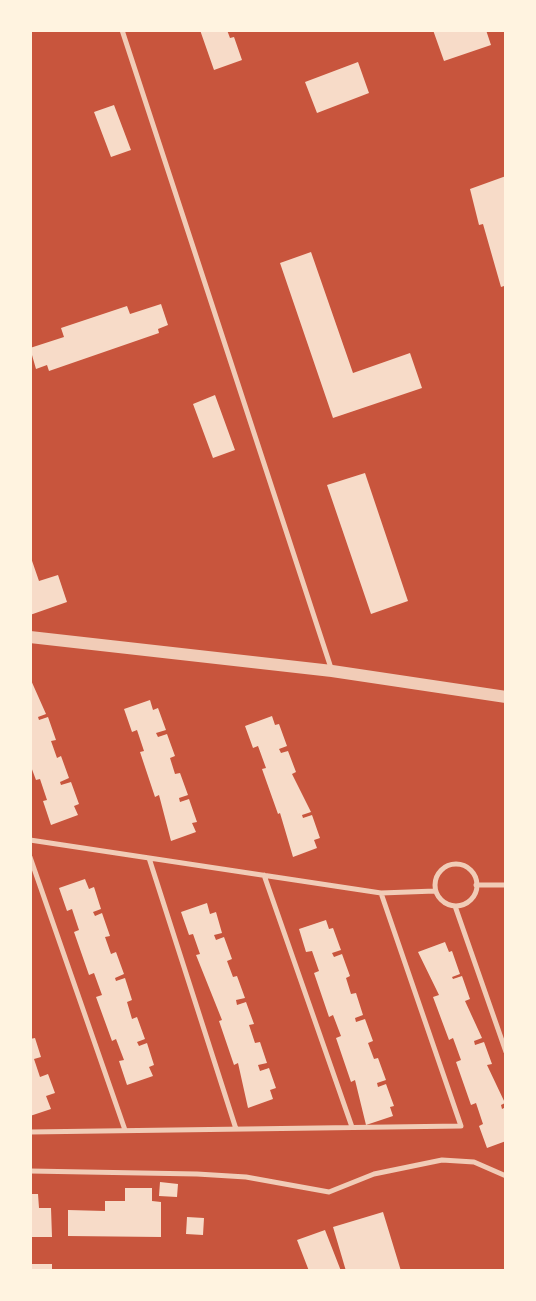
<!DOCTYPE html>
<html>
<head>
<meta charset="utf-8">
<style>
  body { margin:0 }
  #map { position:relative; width:536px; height:1301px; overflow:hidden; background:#c8553d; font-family:"Varela Round",sans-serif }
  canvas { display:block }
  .frame { position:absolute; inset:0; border:32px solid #fff3e0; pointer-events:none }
</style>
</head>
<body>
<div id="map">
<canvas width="536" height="1301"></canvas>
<div class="frame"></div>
</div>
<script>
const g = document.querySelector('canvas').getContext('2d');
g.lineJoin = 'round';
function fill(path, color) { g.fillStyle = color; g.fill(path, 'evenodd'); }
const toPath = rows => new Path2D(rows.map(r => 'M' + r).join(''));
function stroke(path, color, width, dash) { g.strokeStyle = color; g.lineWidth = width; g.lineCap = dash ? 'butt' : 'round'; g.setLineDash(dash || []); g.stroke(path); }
fill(toPath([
  [200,30,227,30,230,38,234,37,242,60,214,70],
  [433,30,486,30,491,45,444,61],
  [358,62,369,93,317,113,305,82],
  [114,105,131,150,111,157,94,112],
  [506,176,506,290,504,286,501,287,483,224,479,225,470,189],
  [311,252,353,373,410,353,422,388,333,418,280,263],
  [161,304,168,325,158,329,159,333,49,371,47,365,36,369,30,348,64,337,61,328,127,306,130,314],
  [215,395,235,450,213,458,193,404],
  [365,473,408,601,371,614,327,485],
  [30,555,39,581,58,575,67,602,30,615],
  [30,678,46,714,38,717,39,720,48,717,56,740,51,741,57,758,61,756,69,778,60,782,61,785,71,782,79,804,74,806,78,815,51,825,43,801,47,800,40,779,36,780,30,764],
  [150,700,153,710,158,708,166,730,156,733,158,737,167,734,175,756,170,758,175,774,180,773,188,795,179,798,180,802,189,799,197,822,192,823,196,832,171,841,159,795,155,797,140,752,144,751,137,730,132,732,124,709],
  [272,716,275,725,279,724,287,746,279,749,281,753,288,751,296,772,292,774,311,812,302,815,303,818,312,815,320,838,314,840,317,848,293,857,280,813,278,814,262,769,266,768,258,746,253,748,245,726],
  [85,879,89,889,94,887,101,909,93,912,95,916,102,913,110,936,105,937,111,954,116,952,124,974,115,978,116,981,125,978,132,1000,127,1002,132,1019,137,1017,145,1039,137,1042,139,1046,147,1043,154,1065,149,1067,153,1076,127,1085,119,1061,124,1060,116,1039,112,1041,96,997,102,995,94,973,89,975,74,932,79,930,72,909,67,911,59,888],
  [207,903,210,914,216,912,222,933,214,935,216,940,224,937,232,959,227,961,233,977,237,976,245,998,236,1000,237,1005,246,1002,254,1024,249,1025,255,1043,260,1042,267,1063,258,1065,260,1071,269,1068,276,1088,270,1090,273,1099,248,1108,238,1063,234,1065,219,1021,222,1020,196,955,200,954,193,934,189,935,181,912],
  [326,920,329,929,333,928,341,950,332,953,334,957,342,954,350,976,346,978,351,994,356,993,363,1015,355,1018,356,1022,365,1019,373,1041,368,1043,374,1059,378,1058,386,1080,377,1083,378,1087,386,1084,394,1106,390,1107,393,1116,366,1125,355,1080,351,1082,336,1038,341,1036,333,1015,329,1017,314,973,319,971,312,951,306,952,299,929],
  [445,942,449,952,452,951,460,974,452,977,453,979,462,976,470,999,465,1001,482,1038,474,1041,475,1045,484,1042,492,1064,487,1065,505,1103,501,1105,502,1109,506,1107,506,1141,487,1148,479,1126,483,1124,476,1103,471,1105,456,1062,461,1060,453,1038,449,1040,433,997,439,995,418,952],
  [35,1038,41,1057,34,1059,40,1077,48,1074,55,1093,46,1096,51,1109,30,1116,30,1039],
  [160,1182,178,1184,177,1197,159,1196],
  [125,1188,152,1188,152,1201,161,1202,161,1237,68,1236,68,1210,105,1211,105,1201,125,1201],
  [30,1194,38,1194,39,1208,51,1208,52,1237,30,1237],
  [383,1212,401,1271,346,1271,333,1227],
  [187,1217,204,1218,203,1235,186,1234],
  [325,1230,341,1271,309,1271,297,1240],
  [30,1264,52,1264,52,1271,30,1271]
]), '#f7dbc8');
stroke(toPath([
  [122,30,331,668],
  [30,840,381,893,435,891],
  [30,857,125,1130],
  [149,858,236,1129],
  '435 885a21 21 0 1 1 42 0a21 21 0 1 1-42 0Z',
  [264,875,352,1127],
  [476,885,506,885],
  [455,906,506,1052],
  [30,1132,461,1126,381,893],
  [30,1171,197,1174,246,1177,329,1192,374,1174,442,1160,474,1162,506,1176]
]), '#f1ccb7', 5);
stroke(toPath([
  [30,637,332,671,506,697]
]), '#f1ccb7', 12);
</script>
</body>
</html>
